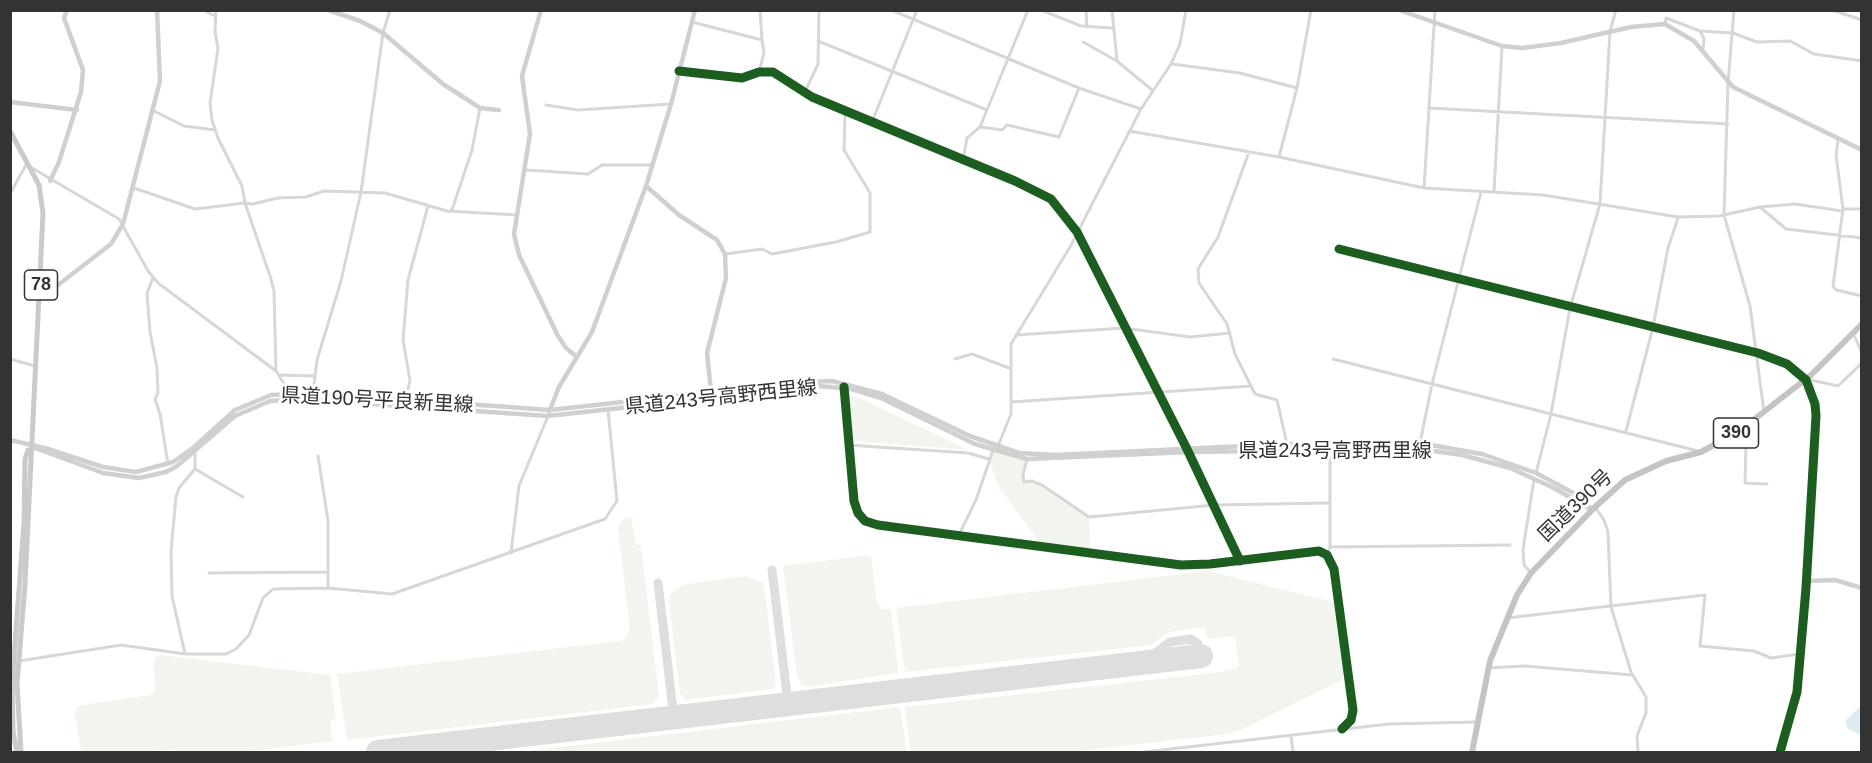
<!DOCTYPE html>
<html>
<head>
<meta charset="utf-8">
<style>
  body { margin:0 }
  #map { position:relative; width:1872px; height:763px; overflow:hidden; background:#fff; font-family:Arial,sans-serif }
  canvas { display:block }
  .frame { position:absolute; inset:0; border:12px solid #333; pointer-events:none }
</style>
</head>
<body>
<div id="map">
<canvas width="1872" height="763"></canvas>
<div class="frame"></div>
</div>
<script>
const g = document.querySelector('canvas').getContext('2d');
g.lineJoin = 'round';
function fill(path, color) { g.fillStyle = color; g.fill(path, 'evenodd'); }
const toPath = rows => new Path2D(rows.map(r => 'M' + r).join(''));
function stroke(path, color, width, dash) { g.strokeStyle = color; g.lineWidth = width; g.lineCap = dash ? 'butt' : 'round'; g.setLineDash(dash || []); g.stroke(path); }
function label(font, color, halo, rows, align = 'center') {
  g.font = font + ' Arial,"Noto Sans JP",sans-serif'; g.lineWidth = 6; g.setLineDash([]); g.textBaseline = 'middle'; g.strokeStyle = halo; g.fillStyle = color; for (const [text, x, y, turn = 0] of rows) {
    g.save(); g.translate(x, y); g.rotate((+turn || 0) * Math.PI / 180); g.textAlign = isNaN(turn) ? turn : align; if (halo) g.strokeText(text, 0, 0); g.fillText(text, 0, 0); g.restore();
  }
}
fill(toPath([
  [845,396,860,398,968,450,856,441,853,439],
  [992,451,1027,459,1023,475,1024,482,1032,481,1042,485,1089,517,1090,552,1043,547,997,484,989,459],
  [631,517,636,545,641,545,658,689,659,696,653,704,347,740,337,674,621,641,626,638,630,629,618,528,623,520],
  [871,555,877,602,882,609,891,609,898,673,812,686,802,685,797,677,783,566],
  [1208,571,1333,602,1344,674,1340,681,1243,729,1227,734,1069,752,911,752,905,707,1222,672,1239,667,1235,636,1207,639,1205,627,1169,632,1151,645,905,672,896,608],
  [746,576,763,583,765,591,776,685,773,689,685,700,680,693,669,600,671,593,683,585],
  [159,655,330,675,336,718,330,721,333,741,244,752,180,752,172,749,146,752,81,752,75,713,77,706,151,695,156,689,153,660],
  [900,707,907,752,518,752]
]), '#f1f5ed');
fill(toPath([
  [1861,706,1861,735,1848,729,1845,721]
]), '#ddebf3');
stroke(toPath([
  [772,570,788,703],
  [658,583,674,718],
  [1142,663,1170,642,1191,639,1198,644,1199,652,1192,657],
  [420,748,421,752]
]), '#dedede', 9);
stroke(toPath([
  [378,752,1201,656]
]), '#dedede', 24);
stroke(toPath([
  [203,10,215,16],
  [216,10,215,32,218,48,210,103,212,120,218,138,242,186,245,203,271,279,274,291,276,371],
  [760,10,762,40],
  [891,10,1079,88,1141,109],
  [1041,10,1081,26,1113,28],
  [1086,10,1087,27],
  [1112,10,1117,61],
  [1734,10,1728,83,1724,215,1750,306,1764,412],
  [1832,10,1862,20],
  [692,22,762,40,764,53,759,72],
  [1665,24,1666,18,1700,31,1733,33,1757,42,1790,41,1814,54,1862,61],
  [1700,31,1704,39,1703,50],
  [818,41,987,110],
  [1083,42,1117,61,1152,90],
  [1172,64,1240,73,1297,88],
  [679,71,742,78,759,72,773,72,812,97,1015,181,1051,199,1077,232,1186,447,1240,561],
  [804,94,818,64,819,10],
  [546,105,578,110,671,104],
  [1429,108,1728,124],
  [154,111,184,126,215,130],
  [872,122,917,10],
  [981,127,1002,130,1007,125,1059,137,1079,88],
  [1129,131,1279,157,1424,188,1543,195,1678,217,1719,216,1760,207,1795,204,1842,211],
  [1838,140,1836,155,1843,209,1833,286,1836,290,1862,296],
  [1249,152,1218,237,1198,269,1199,283,1227,324,1235,354,1255,394,1277,400,1287,444],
  [1279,157,1297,88,1311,10],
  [963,160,967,138,980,127,1028,10],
  [32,168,119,219,148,271,158,283,276,371,290,393],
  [526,170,588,174,602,165,653,165],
  [134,188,195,209,245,203,253,204,278,198,306,197,324,191,385,193,447,211,518,215],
  [1424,188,1435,10],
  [1494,191,1502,46],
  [10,194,27,163],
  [1760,207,1786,229,1862,238],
  [1843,209,1862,209],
  [452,210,472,150,480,108],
  [1339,249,1758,353,1787,364,1806,380],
  [726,254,762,249,772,254,836,242,870,232,870,193,844,150,845,111],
  [153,278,147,293,150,332,157,368,158,393,155,399,160,414,168,464],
  [1853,333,1862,353],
  [1016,335,1124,328,1190,337,1230,333],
  [10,359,35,366],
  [955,359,972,354,1009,368],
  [1333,359,1698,451],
  [280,375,314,376],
  [1811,377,1811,380,1838,386,1862,363],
  [844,389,854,501,858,513,865,521,878,525,1181,565,1210,564,1319,551,1327,555,1334,569,1353,710,1351,720,1342,729],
  [313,393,317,360,341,281,361,192,383,33,390,10],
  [405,401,410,381,403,340,408,280,428,206],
  [1011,402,1251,386],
  [1626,431,1653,327,1668,248,1678,218],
  [1738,432,1746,441,1745,483,1767,484],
  [1420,443,1432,384,1481,192],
  [848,445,968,453,989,459],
  [998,446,1011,414,1011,344,1070,247,1141,109,1171,64,1180,44,1186,10],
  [318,456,328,521,328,588],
  [1027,459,1023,475,1024,482,1032,481,1042,485,1089,517,1214,505,1328,503],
  [195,469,243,497],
  [1536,473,1551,414,1570,308,1600,204,1610,31,1616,10],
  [1595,507,1604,520,1608,532,1611,607,1631,672,1646,697,1646,713,1637,736,1638,752],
  [958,537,976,500,993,450],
  [1330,547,1510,545],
  [511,553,519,486,548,416],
  [1327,555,1330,547,1330,443],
  [1530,572,1524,565,1523,549,1534,480],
  [209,573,327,572],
  [1507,618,1705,595,1700,646,1754,651,1771,658,1800,654],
  [185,654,172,596,171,551,176,497,179,488,195,469,195,454],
  [19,661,121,645,185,654,226,654,236,649,249,635,263,598,273,589,328,588,392,594,605,519,617,501,608,410],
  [1489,668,1525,666,1632,675],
  [1291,735,1293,752],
  [1144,752,1389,724,1477,722]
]), '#d7d7d7', 3);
stroke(toPath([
  [328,10,360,21,383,33,443,84,480,108,499,110],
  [541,10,522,76,530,134,514,234,519,255,558,336,566,348,577,357],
  [1399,10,1502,46,1522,48,1561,43,1631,27,1665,24,1694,41,1733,87,1862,150],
  [10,102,77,110],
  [50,181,59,162,81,92,83,70,64,18,67,10],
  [646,186,679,215,717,240,725,254,726,278,707,353,711,391],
  [40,299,111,244,123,224,160,81,157,10],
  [549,412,559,387,592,332,646,186,671,104,695,10],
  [10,440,45,448,103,467,136,472,173,462,193,448,235,410,271,395,313,393,550,410,804,382,832,381,882,394,970,436,1019,453,1056,455,1287,444,1420,443,1482,454,1536,473,1581,497,1592,510],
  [35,448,103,473,139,478,166,472,177,466,235,416,270,401,299,399,548,416,819,386,851,389,881,398,975,444,1027,459,1189,452,1420,449,1462,455,1510,468,1554,488,1590,509],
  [1806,581,1835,580,1862,588],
  [1780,752,1797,692,1806,588,1816,416,1815,404,1806,380]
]), '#d0d0d0', 4.5);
stroke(toPath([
  [10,131,39,185,43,213,25,584,17,684,21,752],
  [17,752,13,731,12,683,24,523,25,459,28,450]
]), '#cacaca', 5);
stroke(toPath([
  [1472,752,1490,661,1517,595,1531,573,1595,507,1625,480,1666,461,1701,452,1738,432,1811,375,1862,324]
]), '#c4c4c4', 6);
stroke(toPath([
  [679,71,742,78,759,72,773,72,812,97,1015,181,1051,199,1077,232,1186,447,1240,561],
  [1339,249,1758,353,1787,364,1806,380,1815,404,1816,416,1806,588,1797,692,1780,752],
  [844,387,854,501,858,513,865,521,878,525,1181,565,1210,564,1319,551,1327,555,1334,569,1353,710,1351,720,1342,729]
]), '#1b5e20', 9);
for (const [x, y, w] of [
  [41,285,33],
  [1736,433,45]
]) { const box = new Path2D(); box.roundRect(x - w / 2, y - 15, w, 30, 4.5); g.fillStyle = '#fff'; g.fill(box); stroke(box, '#333', 1.5); }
label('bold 18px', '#333', null, [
  ["78",41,285],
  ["390",1736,433]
]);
label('20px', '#333', '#fff', [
  ["県道243号高野西里線",721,398,-6],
  ["県道190号平良新里線",377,401,3],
  ["県道243号高野西里線",1335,451],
  ["国道390号",1576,506,-44]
]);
</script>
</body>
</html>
